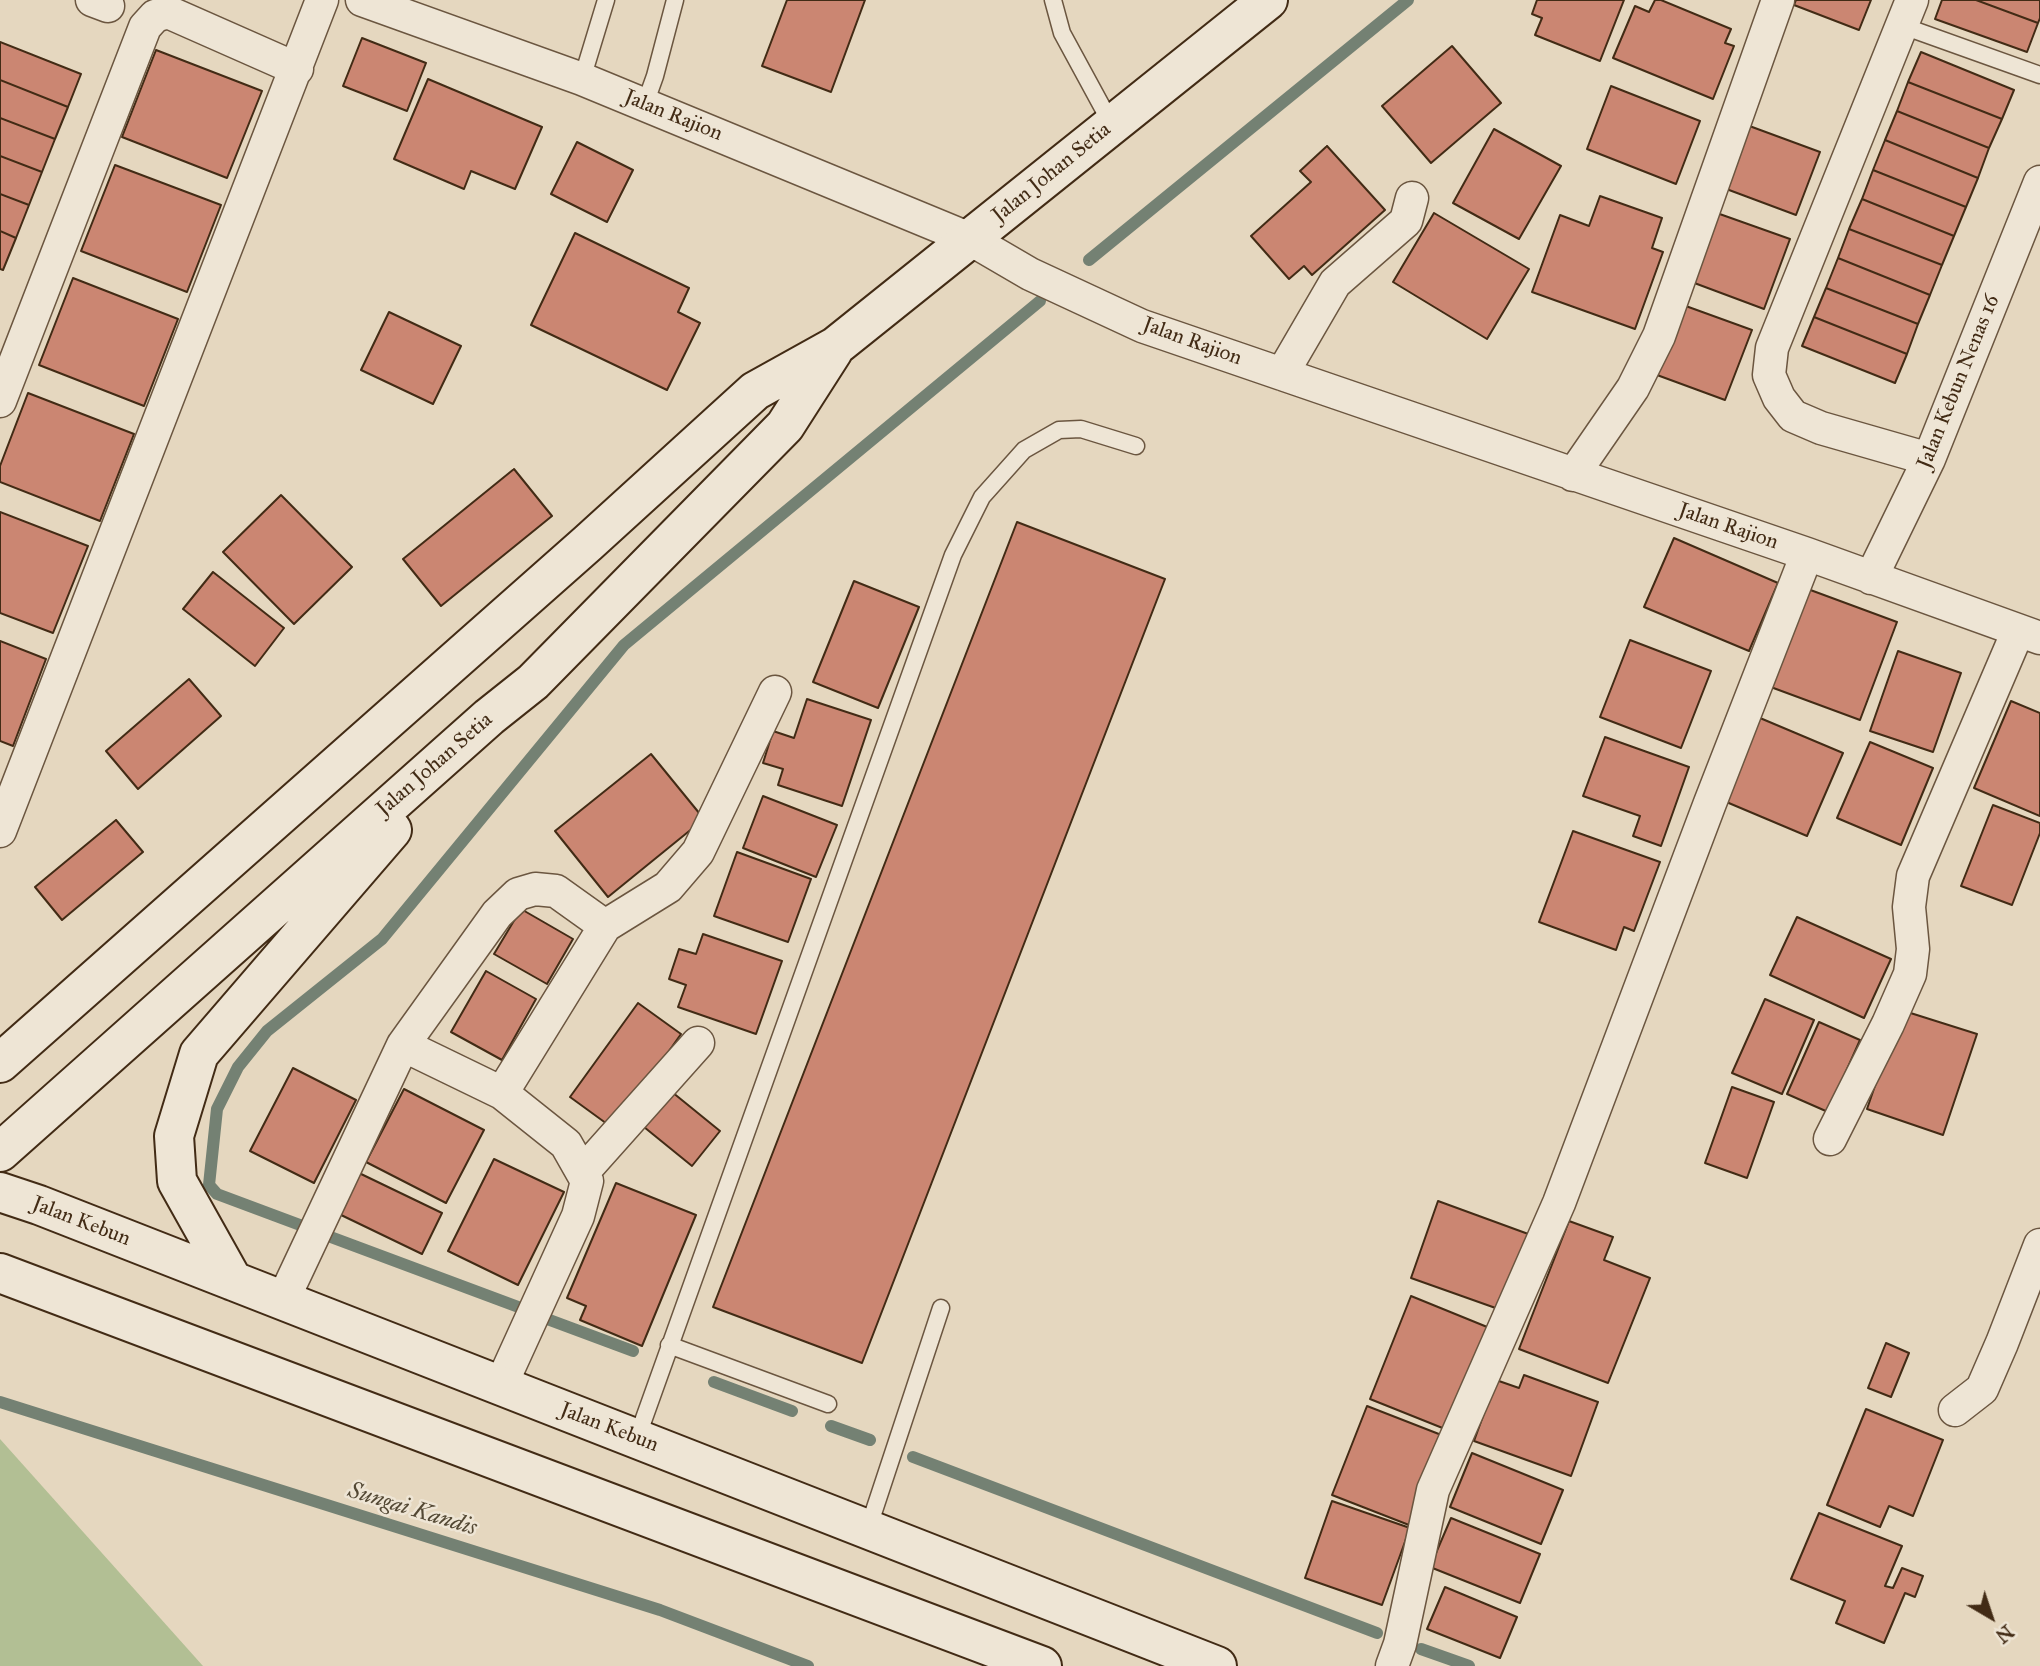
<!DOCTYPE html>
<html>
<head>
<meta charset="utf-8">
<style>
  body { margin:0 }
  #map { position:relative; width:2040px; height:1666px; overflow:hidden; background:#e5d7bf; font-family:"IM FELL Great Primer",serif }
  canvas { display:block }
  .north { position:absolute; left:1956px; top:1582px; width:70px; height:70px; -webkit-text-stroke:5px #eee5d5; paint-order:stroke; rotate:141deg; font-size:19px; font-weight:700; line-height:28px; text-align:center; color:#422b15 }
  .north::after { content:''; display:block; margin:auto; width:24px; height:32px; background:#422b15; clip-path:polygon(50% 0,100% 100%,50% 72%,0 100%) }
</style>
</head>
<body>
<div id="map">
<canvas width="2040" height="1666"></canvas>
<div class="north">N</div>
</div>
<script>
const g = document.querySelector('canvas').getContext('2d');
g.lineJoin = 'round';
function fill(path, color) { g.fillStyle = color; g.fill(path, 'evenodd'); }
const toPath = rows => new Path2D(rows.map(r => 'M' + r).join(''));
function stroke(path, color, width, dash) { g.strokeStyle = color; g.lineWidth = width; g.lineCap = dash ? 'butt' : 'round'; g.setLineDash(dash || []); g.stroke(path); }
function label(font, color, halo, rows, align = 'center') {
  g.font = font + ' "IM FELL Great Primer",serif'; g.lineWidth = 5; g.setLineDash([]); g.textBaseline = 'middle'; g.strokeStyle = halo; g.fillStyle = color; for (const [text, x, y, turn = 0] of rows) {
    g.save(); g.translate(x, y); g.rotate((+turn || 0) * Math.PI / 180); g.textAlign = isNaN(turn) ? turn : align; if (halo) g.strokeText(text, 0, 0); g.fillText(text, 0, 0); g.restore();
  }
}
fill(toPath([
  [0,1439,203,1666,0,1666]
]), '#b2bf94');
stroke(toPath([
  [1089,260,1408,0],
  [300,1225,217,1194,209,1185,217,1109,238,1067,267,1031,382,939,624,645,1040,301],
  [328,1236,521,1308],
  [547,1319,633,1351],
  [714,1382,792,1411],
  [0,1402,660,1610,808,1666],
  [831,1426,870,1440],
  [913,1457,1377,1633],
  [1421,1649,1469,1666]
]), '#748173', 12);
const building = toPath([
  [787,0,865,0,831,92,762,66,787,0],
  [1537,0,1624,0,1600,61,1535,35,1542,18,1532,14,1537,0],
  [1655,0,1661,0,1731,29,1725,43,1734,46,1713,99,1613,58,1635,6,1649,12,1655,0],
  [1796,0,1871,0,1859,30,1794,5,1796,0],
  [1942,0,1976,0,2038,23,2027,52,1935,19,1942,0],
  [1976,0,2040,0,2040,18,2038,23,1976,0],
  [362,38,426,63,407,111,343,86,362,38],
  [0,42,81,74,68,107,0,80,0,42],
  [1452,46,1501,103,1431,163,1382,106,1452,46],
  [156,50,262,91,227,178,122,137,156,50],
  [1921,52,2014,90,2002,119,1908,82,1921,52],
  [428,79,542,127,515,189,471,171,464,189,394,159,428,79],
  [0,80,68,107,55,139,0,118,0,80],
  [1908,82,2002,119,1989,148,1897,111,1908,82],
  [1611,86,1700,121,1676,184,1587,149,1611,86],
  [1897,111,1989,148,1978,178,1885,140,1897,111],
  [0,118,55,139,42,172,0,156,0,118],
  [1744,124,1820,152,1796,215,1721,187,1744,124],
  [1494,129,1561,166,1519,239,1453,203,1494,129],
  [1885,140,1978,178,1966,207,1873,170,1885,140],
  [577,142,633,170,607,222,551,194,577,142],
  [1327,146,1385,210,1312,275,1304,266,1289,279,1251,236,1311,182,1300,171,1327,146],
  [0,156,42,172,29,205,0,194,0,156],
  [115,165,221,205,187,292,81,251,115,165],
  [1873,170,1966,207,1954,236,1862,199,1873,170],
  [0,194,29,205,16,238,0,231,0,194],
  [1600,196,1662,218,1652,248,1663,252,1635,329,1532,292,1560,215,1589,226,1600,196],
  [1862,199,1954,236,1942,265,1849,229,1862,199],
  [1714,212,1790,239,1764,309,1689,281,1714,212],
  [1434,213,1529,269,1487,339,1393,282,1434,213],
  [1849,229,1942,265,1930,295,1838,258,1849,229],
  [0,231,16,238,3,270,0,269,0,231],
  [575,233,689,288,678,312,700,323,667,390,531,325,575,233],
  [1838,258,1930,295,1918,324,1826,288,1838,258],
  [73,278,178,319,144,406,39,365,73,278],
  [1826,288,1918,324,1907,354,1814,317,1826,288],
  [1683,305,1752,330,1725,400,1657,375,1683,305],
  [389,312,461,346,433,404,361,370,389,312],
  [1814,317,1907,354,1895,383,1802,346,1814,317],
  [28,393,134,434,100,521,0,482,0,466,28,393],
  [514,469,552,516,441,606,403,559,514,469],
  [281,495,352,567,294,624,223,552,281,495],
  [0,512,88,546,53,633,0,613,0,512],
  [1017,522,1165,579,862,1363,713,1307,1017,522],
  [1674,538,1778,583,1749,651,1644,607,1674,538],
  [213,572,284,628,255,666,183,609,213,572],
  [854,581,919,607,878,708,813,682,854,581],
  [1805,588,1897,622,1860,720,1768,686,1805,588],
  [1630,640,1711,671,1681,748,1600,717,1630,640],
  [0,641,46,659,13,746,0,741,0,641],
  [1898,651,1961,673,1933,752,1870,731,1898,651],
  [189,679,221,716,138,789,106,751,189,679],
  [807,699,871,720,842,806,778,785,783,769,763,763,773,731,794,738,807,699],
  [2011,701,2040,713,2040,816,1974,788,2011,701],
  [1760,718,1843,753,1807,836,1724,801,1760,718],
  [1605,737,1689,767,1661,846,1633,836,1640,816,1583,796,1605,737],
  [1870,742,1933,768,1901,845,1837,818,1870,742],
  [651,754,704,819,608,897,555,831,651,754],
  [763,796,837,825,816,877,743,848,763,796],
  [1993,805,2040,823,2040,833,2012,905,1961,886,1993,805],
  [116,820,143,852,62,920,35,887,116,820],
  [1573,831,1660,862,1634,931,1624,927,1616,950,1539,922,1573,831],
  [737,852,811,879,788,942,714,916,737,852],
  [521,909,573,939,547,984,494,954,521,909],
  [1797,917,1891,959,1864,1018,1770,975,1797,917],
  [703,934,782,961,756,1034,678,1007,686,985,669,979,679,949,696,954,703,934],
  [486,971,536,999,502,1060,451,1032,486,971],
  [1765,999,1814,1020,1782,1094,1732,1073,1765,999],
  [638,1003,681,1034,614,1129,570,1097,638,1003],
  [1901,1010,1977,1034,1943,1135,1867,1109,1901,1010],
  [1819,1022,1860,1040,1828,1112,1787,1094,1819,1022],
  [293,1068,356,1100,314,1183,250,1151,293,1068],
  [1732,1087,1774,1102,1747,1178,1705,1163,1732,1087],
  [404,1089,484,1130,446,1203,366,1162,404,1089],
  [672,1092,720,1131,692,1166,644,1127,672,1092],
  [494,1159,564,1192,518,1285,448,1251,494,1159],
  [359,1173,442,1213,422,1254,339,1214,359,1173],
  [616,1183,696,1215,642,1346,580,1320,586,1306,567,1298,616,1183],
  [1438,1201,1531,1235,1504,1311,1411,1278,1438,1201],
  [1569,1221,1613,1237,1604,1260,1650,1278,1608,1383,1519,1349,1569,1221],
  [1411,1296,1497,1331,1455,1433,1370,1399,1411,1296],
  [1886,1343,1909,1353,1891,1397,1868,1388,1886,1343],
  [1524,1375,1598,1402,1571,1476,1474,1441,1496,1380,1519,1388,1524,1375],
  [1367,1406,1444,1436,1409,1525,1332,1495,1367,1406],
  [1866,1409,1943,1440,1913,1516,1889,1506,1880,1527,1827,1505,1866,1409],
  [1472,1453,1563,1490,1541,1544,1450,1507,1472,1453],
  [1332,1501,1410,1528,1382,1605,1305,1578,1332,1501],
  [1819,1513,1902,1546,1885,1586,1893,1588,1902,1568,1923,1576,1915,1597,1905,1593,1884,1643,1836,1623,1845,1601,1791,1579,1819,1513],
  [1451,1518,1540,1554,1520,1603,1430,1567,1451,1518],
  [1445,1587,1517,1617,1500,1658,1427,1629,1445,1587]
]);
fill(building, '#cb8672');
stroke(building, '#422b15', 2);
const lane = toPath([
  [1053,0,1062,33,1112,125],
  [1903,26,2040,75],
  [582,79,606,0],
  [645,104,655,76,675,0],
  [669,1345,828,1404],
  [637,1438,953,555,982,497,1024,450,1059,430,1081,429,1136,446],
  [868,1529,941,1308]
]);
const street = toPath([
  [92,0,108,6],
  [362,0,582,79,970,239,1030,274,1142,326,1807,554,2040,638],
  [1912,0,1772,348,1769,375,1779,398,1793,416,1821,428,1929,459],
  [1282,374,1335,283,1406,221,1412,198],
  [0,401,145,27,155,16,168,12,297,69],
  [1573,475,1633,388,1659,336,1778,0],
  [1871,578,1929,459,2040,182],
  [0,831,322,0],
  [605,926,668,887,698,852,775,692],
  [403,1045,497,914,518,894,535,889,556,891,605,926,502,1093],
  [1830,1139,1888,1024,1910,974,1913,949,1909,907,1913,876,2018,631],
  [583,1172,698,1043],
  [283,1300,403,1045,502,1093,566,1144,587,1181,578,1216,501,1385],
  [1955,1410,1982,1389,2002,1343,2040,1245],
  [1392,1666,1400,1644,1433,1490,1559,1203,1710,803,1807,554]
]);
const secondary = toPath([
  [0,1063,588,543,755,391,836,346,1268,0],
  [0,1152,489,717,533,682,785,426,833,351],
  [0,1192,39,1205,1217,1666],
  [0,1273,1042,1666],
  [233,1281,177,1181,174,1136,199,1054,392,830]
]);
stroke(lane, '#6b5640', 19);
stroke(street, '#6b5640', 35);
stroke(secondary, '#422b15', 42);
stroke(lane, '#eee5d5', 16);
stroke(street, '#eee5d5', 32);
stroke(secondary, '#eee5d5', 38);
label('21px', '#422b15', '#eee5d5', [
  ["Jalan Rajion",673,116,22],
  ["Jalan Johan Setia",1052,173,-39],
  ["Jalan Rajion",1192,342,20],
  ["Jalan Kebun Nenas 16",1959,382,-68],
  ["Jalan Rajion",1728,527,19],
  ["Jalan Johan Setia",435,765,-41],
  ["Jalan Kebun",81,1222,21],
  ["Jalan Kebun",609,1428,21]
]);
label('italic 23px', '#534834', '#eee5d5', [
  ["Sungai Kandis",412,1510,17]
]);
</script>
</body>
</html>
